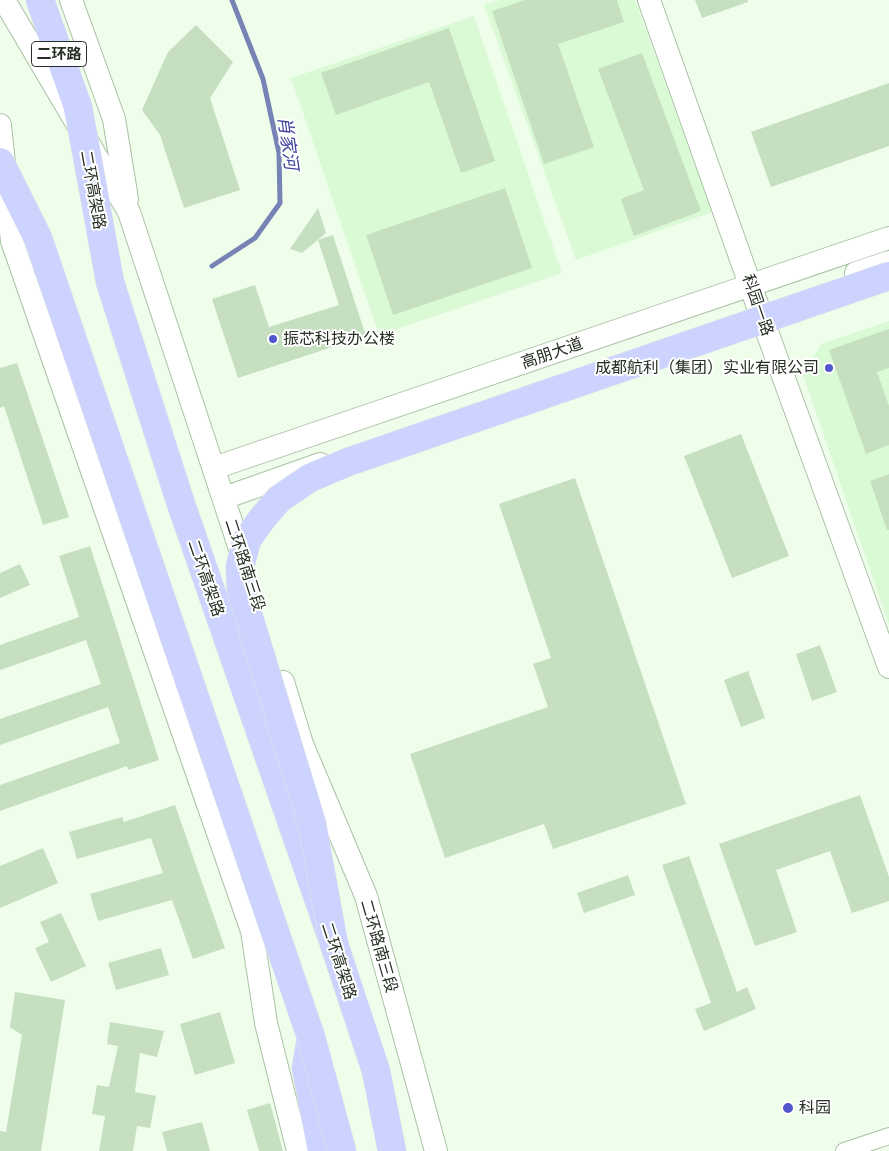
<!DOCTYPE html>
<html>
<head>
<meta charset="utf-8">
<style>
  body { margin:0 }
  canvas { display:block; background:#eefeeb }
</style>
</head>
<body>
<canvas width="889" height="1151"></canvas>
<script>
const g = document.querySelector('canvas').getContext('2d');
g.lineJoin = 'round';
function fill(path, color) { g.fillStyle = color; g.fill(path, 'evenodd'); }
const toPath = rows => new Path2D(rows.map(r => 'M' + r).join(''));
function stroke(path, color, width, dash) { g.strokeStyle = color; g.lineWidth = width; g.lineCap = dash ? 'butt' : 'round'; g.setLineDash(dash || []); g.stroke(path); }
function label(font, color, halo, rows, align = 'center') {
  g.font = font + ' "Exo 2","Noto Sans SC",sans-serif'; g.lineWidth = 4; g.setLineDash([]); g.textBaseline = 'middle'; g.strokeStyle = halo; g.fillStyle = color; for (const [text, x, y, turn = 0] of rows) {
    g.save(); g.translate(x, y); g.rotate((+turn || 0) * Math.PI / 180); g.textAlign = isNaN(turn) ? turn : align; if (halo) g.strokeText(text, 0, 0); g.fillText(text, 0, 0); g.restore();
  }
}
fill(toPath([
  [498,0,635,0,712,212,576,260,484,5],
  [474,16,562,273,379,335,291,78],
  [889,321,889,625,803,375,821,344]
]), '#dafad5');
stroke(toPath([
  [212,266,255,238,280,203,279,153,263,79,232,0]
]), '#7782b5', 5);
fill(toPath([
  [525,0,617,0,624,22,558,44,594,147,544,164,492,11],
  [695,0,748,0,748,2,702,18],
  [196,25,233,62,210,98,240,190,184,208,160,135,142,110,168,52],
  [449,28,495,161,461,173,429,82,336,115,321,73],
  [642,53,701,211,634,236,621,199,644,190,598,69],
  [889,83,889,146,771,187,751,132],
  [505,188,532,268,393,315,366,235],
  [318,208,326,233,302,253,290,249],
  [333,235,366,336,238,378,212,299,255,285,269,327,339,305,318,240],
  [889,329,889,368,877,372,889,406,889,445,866,454,829,350],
  [17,363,69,517,43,525,4,406,0,408,0,368],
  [741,434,789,556,732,578,684,456],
  [889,474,889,530,887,530,870,481],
  [575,478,686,804,553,849,544,824,445,858,410,754,548,707,533,664,551,658,499,504],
  [90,546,159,760,128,770,127,766,0,811,0,785,120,743,108,707,0,745,0,719,101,684,86,640,0,670,0,645,79,617,59,556],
  [20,564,30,585,0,598,0,573],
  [820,645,837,692,812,701,796,654],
  [748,671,765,718,741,727,724,680],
  [860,795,889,877,889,901,852,913,830,851,776,870,797,932,755,946,719,844],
  [175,805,225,948,193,959,172,900,98,921,90,894,163,873,151,838,77,859,69,832,122,817,124,822],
  [43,848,58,883,0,908,0,866],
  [689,856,737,992,747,987,756,1009,704,1031,695,1009,711,1003,662,865],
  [628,875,635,895,584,913,577,893],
  [61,913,86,966,51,982,35,948,49,942,40,922],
  [161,948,169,975,116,990,108,963],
  [15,992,65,1000,41,1151,0,1151,0,1131,6,1132,22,1035,10,1027],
  [220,1012,235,1063,195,1075,180,1024],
  [110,1022,164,1031,157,1057,140,1053,135,1092,156,1096,150,1128,137,1126,133,1151,99,1151,105,1116,92,1114,97,1085,109,1087,118,1046,107,1044],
  [270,1103,283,1151,259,1151,247,1110],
  [202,1122,210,1151,167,1151,162,1132]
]), '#c6dfc1');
const street = toPath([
  [844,1151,889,1136]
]);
const secondary = toPath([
  [4,0,129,212,244,561],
  [71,0,114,119,127,199],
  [649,0,758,307,889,667],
  [0,125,12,241,252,931,266,1023,298,1151],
  [856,273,889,262],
  [214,468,889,238],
  [224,498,320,464],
  [283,682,302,744,366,896,436,1151]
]);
const highway = toPath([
  [40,0,78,107],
  [207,579,334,944,376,1071,392,1151],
  [310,1044,306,1068,322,1151]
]);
stroke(street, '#a9c2a5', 18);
stroke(secondary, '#a9c2a5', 24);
stroke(highway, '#e5e6e5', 29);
stroke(street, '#fff', 16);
stroke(secondary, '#fff', 22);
stroke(highway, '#cbd3fe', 28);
const highwayBridge = toPath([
  [78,107,110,282,180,501,207,579],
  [0,162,38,238,311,1037,342,1151],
  [334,944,312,824,241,591,240,566,247,540,261,520,279,499,310,478,348,462,889,276]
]);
stroke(highwayBridge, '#e5e6e5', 29, []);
stroke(highwayBridge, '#cbd3fe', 28);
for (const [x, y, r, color] of [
  [273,339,5,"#5357ce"],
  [829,368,5,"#5357ce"],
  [788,1108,6,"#5357ce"]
]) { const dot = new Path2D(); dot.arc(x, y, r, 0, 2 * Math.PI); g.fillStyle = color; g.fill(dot); stroke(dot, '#fff', 2); }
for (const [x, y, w] of [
  [59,54,55]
]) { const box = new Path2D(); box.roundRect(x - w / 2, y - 12.5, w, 25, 4); g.fillStyle = '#fff'; g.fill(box); stroke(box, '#262f24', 1); }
label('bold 15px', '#262f24', null, [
  ["二环路",59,54]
]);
label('16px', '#262f24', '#fff', [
  ["二环高架路",93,190,80],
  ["科园一路",758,305,71],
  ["高朋大道",552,353,-19],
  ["二环路南三段",245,565,72],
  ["二环高架路",206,578,71],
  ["二环路南三段",379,946,74],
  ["二环高架路",339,961,72]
]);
label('16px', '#262f24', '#fff', [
  ["振芯科技办公楼",283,339],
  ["成都航利（集团）实业有限公司",819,368,"right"],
  ["科园",799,1108]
], 'left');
label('italic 18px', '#3f439c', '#fff', [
  ["肖家河",288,143,82]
]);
</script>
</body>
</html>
